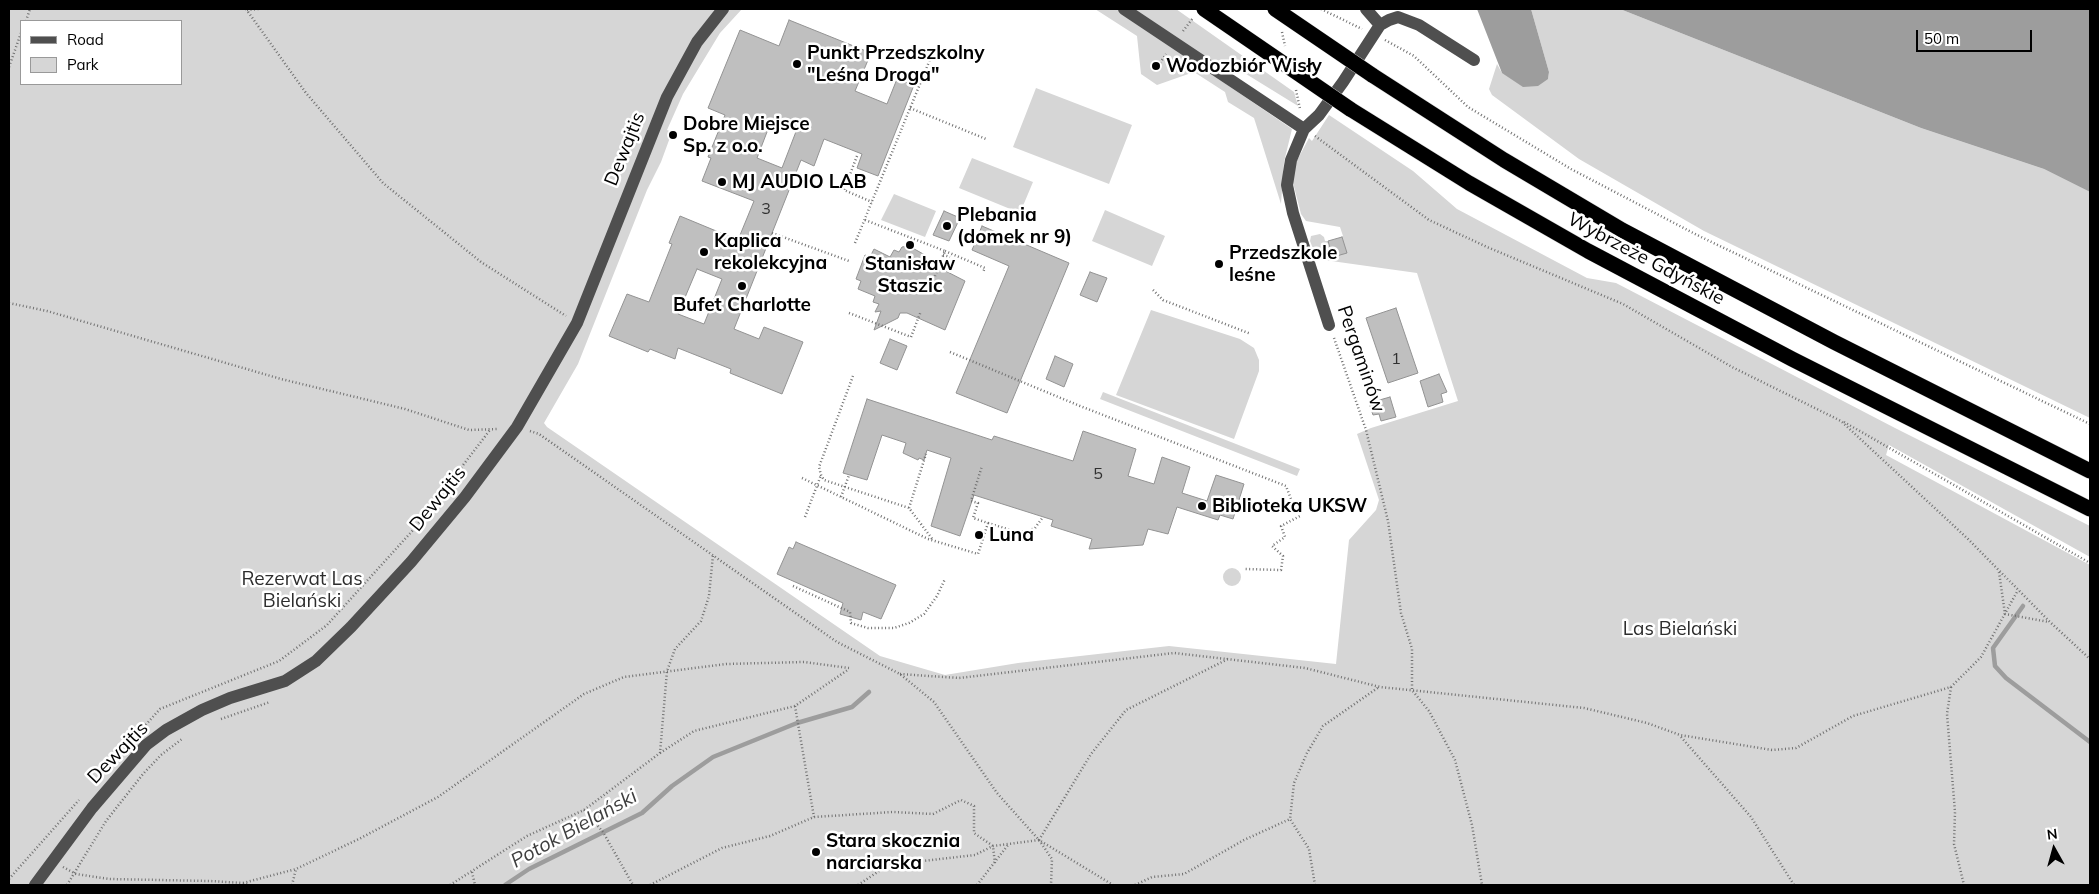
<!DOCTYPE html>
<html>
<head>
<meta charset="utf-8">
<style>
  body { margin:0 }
  #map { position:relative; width:2099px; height:894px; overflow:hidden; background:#fff; font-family:Mulish,sans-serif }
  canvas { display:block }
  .frame { position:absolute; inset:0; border:10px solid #000; pointer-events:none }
  .legend { position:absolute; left:20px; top:20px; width:162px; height:65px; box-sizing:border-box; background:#fff; border:1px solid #999; margin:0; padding:6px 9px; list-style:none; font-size:15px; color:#000 }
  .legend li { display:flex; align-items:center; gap:10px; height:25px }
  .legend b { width:25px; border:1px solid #999 }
  .north { position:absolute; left:2029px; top:824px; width:50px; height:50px; -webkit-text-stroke:4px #fff; paint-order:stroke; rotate:353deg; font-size:14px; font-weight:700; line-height:20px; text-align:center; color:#000 }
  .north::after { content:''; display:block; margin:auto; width:18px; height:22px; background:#000; clip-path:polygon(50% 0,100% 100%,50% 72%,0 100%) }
  .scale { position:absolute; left:1916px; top:30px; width:116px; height:22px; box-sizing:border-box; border:2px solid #000; border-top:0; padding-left:6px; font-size:15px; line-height:18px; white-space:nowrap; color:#000; -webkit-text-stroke:4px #fff; paint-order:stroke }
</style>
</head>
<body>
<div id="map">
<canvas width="2099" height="894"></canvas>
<div class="frame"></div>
<ul class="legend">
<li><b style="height:6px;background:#4f4f4f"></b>Road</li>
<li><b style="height:14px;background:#d6d6d6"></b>Park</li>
</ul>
<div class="north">N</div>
<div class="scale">50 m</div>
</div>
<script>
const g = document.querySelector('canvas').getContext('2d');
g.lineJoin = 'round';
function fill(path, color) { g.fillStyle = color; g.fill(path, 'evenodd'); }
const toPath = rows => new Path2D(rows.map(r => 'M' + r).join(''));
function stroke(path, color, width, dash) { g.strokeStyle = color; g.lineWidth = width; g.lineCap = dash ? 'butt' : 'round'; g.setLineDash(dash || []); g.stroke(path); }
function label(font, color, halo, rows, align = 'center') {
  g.font = font + ' Mulish,sans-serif'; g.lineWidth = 5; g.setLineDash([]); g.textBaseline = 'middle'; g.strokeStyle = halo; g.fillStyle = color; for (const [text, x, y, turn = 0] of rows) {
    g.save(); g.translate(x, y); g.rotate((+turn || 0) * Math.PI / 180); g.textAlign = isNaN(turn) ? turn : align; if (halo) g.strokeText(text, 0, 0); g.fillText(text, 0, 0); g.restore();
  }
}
fill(toPath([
  [9,9,742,9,720,33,683,94,667,130,672,132,661,162,647,190,578,364,544,423,547,427,880,656,945,675,1018,663,1169,646,1336,664,1349,540,1376,510,1379,500,1357,434,1371,428,1458,401,1417,273,1317,259,1310,241,1311,236,1320,234,1324,237,1325,241,1328,241,1333,257,1346,253,1342,237,1343,236,1340,227,1306,221,1301,214,1292,179,1294,166,1309,138,1312,141,1329,115,1413,171,1457,209,1587,278,1616,283,1895,428,2090,526,2090,557,1889,445,1886,455,2090,565,2090,885,9,885],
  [21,21,181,21,181,84,21,84],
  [1095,9,1176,9,1294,92,1298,106,1225,61,1226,84,1292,129,1284,162,1281,204,1254,118,1228,102,1225,92,1194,72,1157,85,1141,74,1137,36],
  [1531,9,1620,9,1921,128,2044,169,2090,192,2090,418,1704,231,1579,159,1492,95,1489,89,1497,64,1502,73,1548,79,1549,72],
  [1036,88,1132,125,1109,184,1013,147],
  [972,158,1033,182,1020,213,959,188],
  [894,194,936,211,925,237,881,220],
  [1105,210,1165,236,1152,266,1092,241],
  [1151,310,1240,339,1254,348,1259,360,1259,371,1234,439,1116,395],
  [1103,392,1300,469,1297,476,1100,399],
  '1223 577a9 9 0 1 1 18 0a9 9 0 1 1-18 0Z'
]), '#d6d6d6');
fill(toPath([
  [1477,9,1531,9,1549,72,1548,79,1538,86,1523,87,1502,73],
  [1620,9,2090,9,2090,192,2044,169,1921,128]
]), '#9d9d9d');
stroke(toPath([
  [2023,606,1993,648,1995,666,2006,678,2090,742],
  [505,885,529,869,642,813,672,786,713,757,797,723,852,707,869,692]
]), '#9d9d9d', 4.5);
const building = toPath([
  [789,20,871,53,855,91,887,104,897,79,914,85,878,176,857,168,862,154,824,139,814,166,801,160,734,329,759,339,764,327,803,342,782,394,730,373,731,369,678,348,675,359,650,349,648,352,609,336,627,294,649,302,672,244,669,243,680,216,738,240,754,201,702,181,711,158,708,157,725,115,708,108,740,30,779,46,789,20],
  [772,119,797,129,782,168,757,158,772,119],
  [697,269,722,279,704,324,678,314,697,269],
  [944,211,960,218,949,241,933,235,944,211],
  [982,226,1069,263,1007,413,956,393,1009,266,972,250,982,226],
  [1342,237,1347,253,1333,257,1328,241,1342,237],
  [909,246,925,255,923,258,924,256,930,263,965,281,945,330,907,313,900,313,898,318,874,330,881,311,875,312,879,304,873,302,875,296,858,289,861,281,856,279,865,255,870,257,874,249,890,257,894,250,899,252,902,247,909,246],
  [1090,272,1107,278,1097,302,1080,295,1090,272],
  [1396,308,1418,373,1388,383,1366,318,1396,308],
  [890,339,907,346,897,370,880,363,890,339],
  [1055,356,1073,364,1064,387,1046,379,1055,356],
  [1439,374,1447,392,1441,394,1443,402,1428,407,1420,381,1439,374],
  [1390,397,1396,417,1381,421,1379,414,1373,415,1369,403,1390,397],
  [867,399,992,440,994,436,1073,461,1083,431,1136,449,1128,476,1154,484,1162,457,1190,467,1182,493,1207,501,1216,475,1244,484,1233,519,1220,515,1218,520,1177,507,1168,534,1148,529,1143,545,1089,549,1092,539,1051,526,1053,520,974,495,960,536,931,526,951,458,927,450,924,460,919,458,918,460,903,453,906,443,882,435,867,480,843,473,867,399],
  [796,542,896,585,881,619,863,612,861,620,840,614,843,603,777,574,789,547,793,549,796,542]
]);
fill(building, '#bfbfbf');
stroke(building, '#939393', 1);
const highway = toPath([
  [1372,75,1504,160,1622,230,1834,342,2090,471],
  [1350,109,1469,183,1588,251,1792,359,2090,509]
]);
stroke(highway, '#dbdbdb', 16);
stroke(toPath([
  [246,9,306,93,383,183,481,262,566,316],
  [1321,9,1362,29],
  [247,10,259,9],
  [26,21,30,9],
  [1183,31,1193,18],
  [1282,32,1285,46],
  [1385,40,1414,56,1468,107,1571,169,1697,235,2090,424],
  [1160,63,1166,54],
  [9,67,21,33],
  [1296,90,1300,109],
  [910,108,986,139],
  [1315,136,1429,220,1487,247,1623,304,1732,367,1841,421,1968,539,2050,622,2090,659],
  [857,156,844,190,872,202],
  [865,220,945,251,935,276],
  [772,233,849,261],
  [855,243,931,57],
  [945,251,985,268,983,272],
  [943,255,950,257],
  [1153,290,1163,300,1251,334],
  [9,303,47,311,281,379,405,409,469,430,498,429],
  [849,313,911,337,921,311],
  [1334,338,1366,430,1388,521,1401,613,1412,649,1412,690,1429,711,1455,760,1472,825,1482,885],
  [950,352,1080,406,1286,486,1293,504,1301,507,1300,516,1281,526,1285,537,1272,546,1283,556,1281,570,1245,569],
  [853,376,819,467,821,475,824,480,909,508,933,540],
  [1844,422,2090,563],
  [530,431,539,434,837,642,900,674,934,702,997,793,1039,840,1052,859,1051,885],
  [802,478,928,539,978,554,988,523,973,518,978,503,971,501,982,466],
  [841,497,849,475],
  [909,508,926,454],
  [805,517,821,475],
  [988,523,1017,532,1027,531,1035,528,1043,517],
  [1999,572,2005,614,2049,622],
  [793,586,850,612,851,623,868,628,894,628,909,623,924,614,937,596,945,579],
  [900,674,959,678,1174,653,1305,668,1380,687,1584,708,1647,723,1680,735,1772,750,1796,748,1853,716,1951,687,1981,657,2018,590],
  [1951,687,1947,714,1955,812,1954,844,1964,885],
  [795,706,814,817],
  [221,719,270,702],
  [141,730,160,709,279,661,327,625,414,529,490,430],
  [1681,737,1751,817,1794,885],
  [660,753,694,731,795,706,849,669],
  [584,810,603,832,633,885],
  [1039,840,1091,754,1126,710,1228,659],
  [63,867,76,874,109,879,210,881,243,883,249,885],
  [472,872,475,885],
  [9,879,79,800],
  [243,883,296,869,359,839,438,797,584,694,624,677,726,664,804,662,849,668],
  [67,885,106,821,143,774,161,755,182,739],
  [292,885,296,869],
  [450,885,527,836,584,810,660,753,667,671,675,649,701,621,709,596,713,555],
  [650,885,722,848,770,836,814,817,893,812,933,814,961,800,974,806,974,833,993,846,995,864],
  [858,885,888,865,975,855,993,846,1039,840,1113,885],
  [977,885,1008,845],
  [1135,885,1152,877,1184,874,1244,840,1290,819],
  [1315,885,1309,849,1290,819,1294,783,1307,753,1323,726,1379,687]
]), '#717171', 2.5, [1, 2.5]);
stroke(toPath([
  [1124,9,1304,129],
  [1366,9,1380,25],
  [1329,325,1293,213,1287,185,1291,160,1304,129,1319,115,1343,82,1380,25,1389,20,1398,17,1419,25,1474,60],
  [35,885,92,808,146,745,166,730,202,710,230,698,285,681,316,661,351,627,411,562,465,497,517,427,577,323,667,97,697,42,723,9]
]), '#4f4f4f', 12);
stroke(highway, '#000', 15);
const highwayBridge = toPath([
  [1204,9,1350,109],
  [1275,9,1372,75]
]);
stroke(highwayBridge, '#dbdbdb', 16, []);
stroke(highwayBridge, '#000', 15);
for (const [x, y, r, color] of [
  [797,64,5,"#000"],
  [1156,66,5,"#000"],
  [673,135,5,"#000"],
  [722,182,5,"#000"],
  [947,226,5,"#000"],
  [910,245,5,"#000"],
  [704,252,5,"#000"],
  [1219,264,5,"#000"],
  [742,286,5,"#000"],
  [1202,506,5,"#000"],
  [979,535,5,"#000"],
  [816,852,5,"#000"]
]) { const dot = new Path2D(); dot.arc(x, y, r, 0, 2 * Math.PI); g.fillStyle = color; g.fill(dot); stroke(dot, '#fff', 2); }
label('16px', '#303030', null, [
  ["3",766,209],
  ["1",1396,359],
  ["5",1098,474]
]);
label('bold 19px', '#000', '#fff', [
  ["Punkt Przedszkolny",807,53],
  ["\"Leśna Droga\"",807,75],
  ["Wodozbiór Wisły",1166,66],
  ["Dobre Miejsce",683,124],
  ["Sp. z o.o.",683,146],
  ["MJ AUDIO LAB",732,182],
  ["Plebania",957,215],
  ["(domek nr 9)",957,237],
  ["Kaplica",714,241],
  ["rekolekcyjna",714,263],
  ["Przedszkole",1229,253],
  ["leśne",1229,275],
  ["Stanisław",910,264,"center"],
  ["Staszic",910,286,"center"],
  ["Bufet Charlotte",742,305,"center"],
  ["Biblioteka UKSW",1212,506],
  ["Luna",989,535],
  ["Stara skocznia",826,841],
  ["narciarska",826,863]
], 'left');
label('19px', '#000', '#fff', [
  ["Dewajtis",625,149,-68],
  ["Wybrzeże Gdyńskie",1646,259,28],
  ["Pergaminów",1361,359,71],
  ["Dewajtis",438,499,-51],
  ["Dewajtis",118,753,-46]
]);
label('19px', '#2d2d2d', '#fff', [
  ["Rezerwat Las",302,579],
  ["Bielański",302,601],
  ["Las Bielański",1680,629]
]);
label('italic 20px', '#3e3e3e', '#fff', [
  ["Potok Bielański",574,829,-29]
]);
</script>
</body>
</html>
